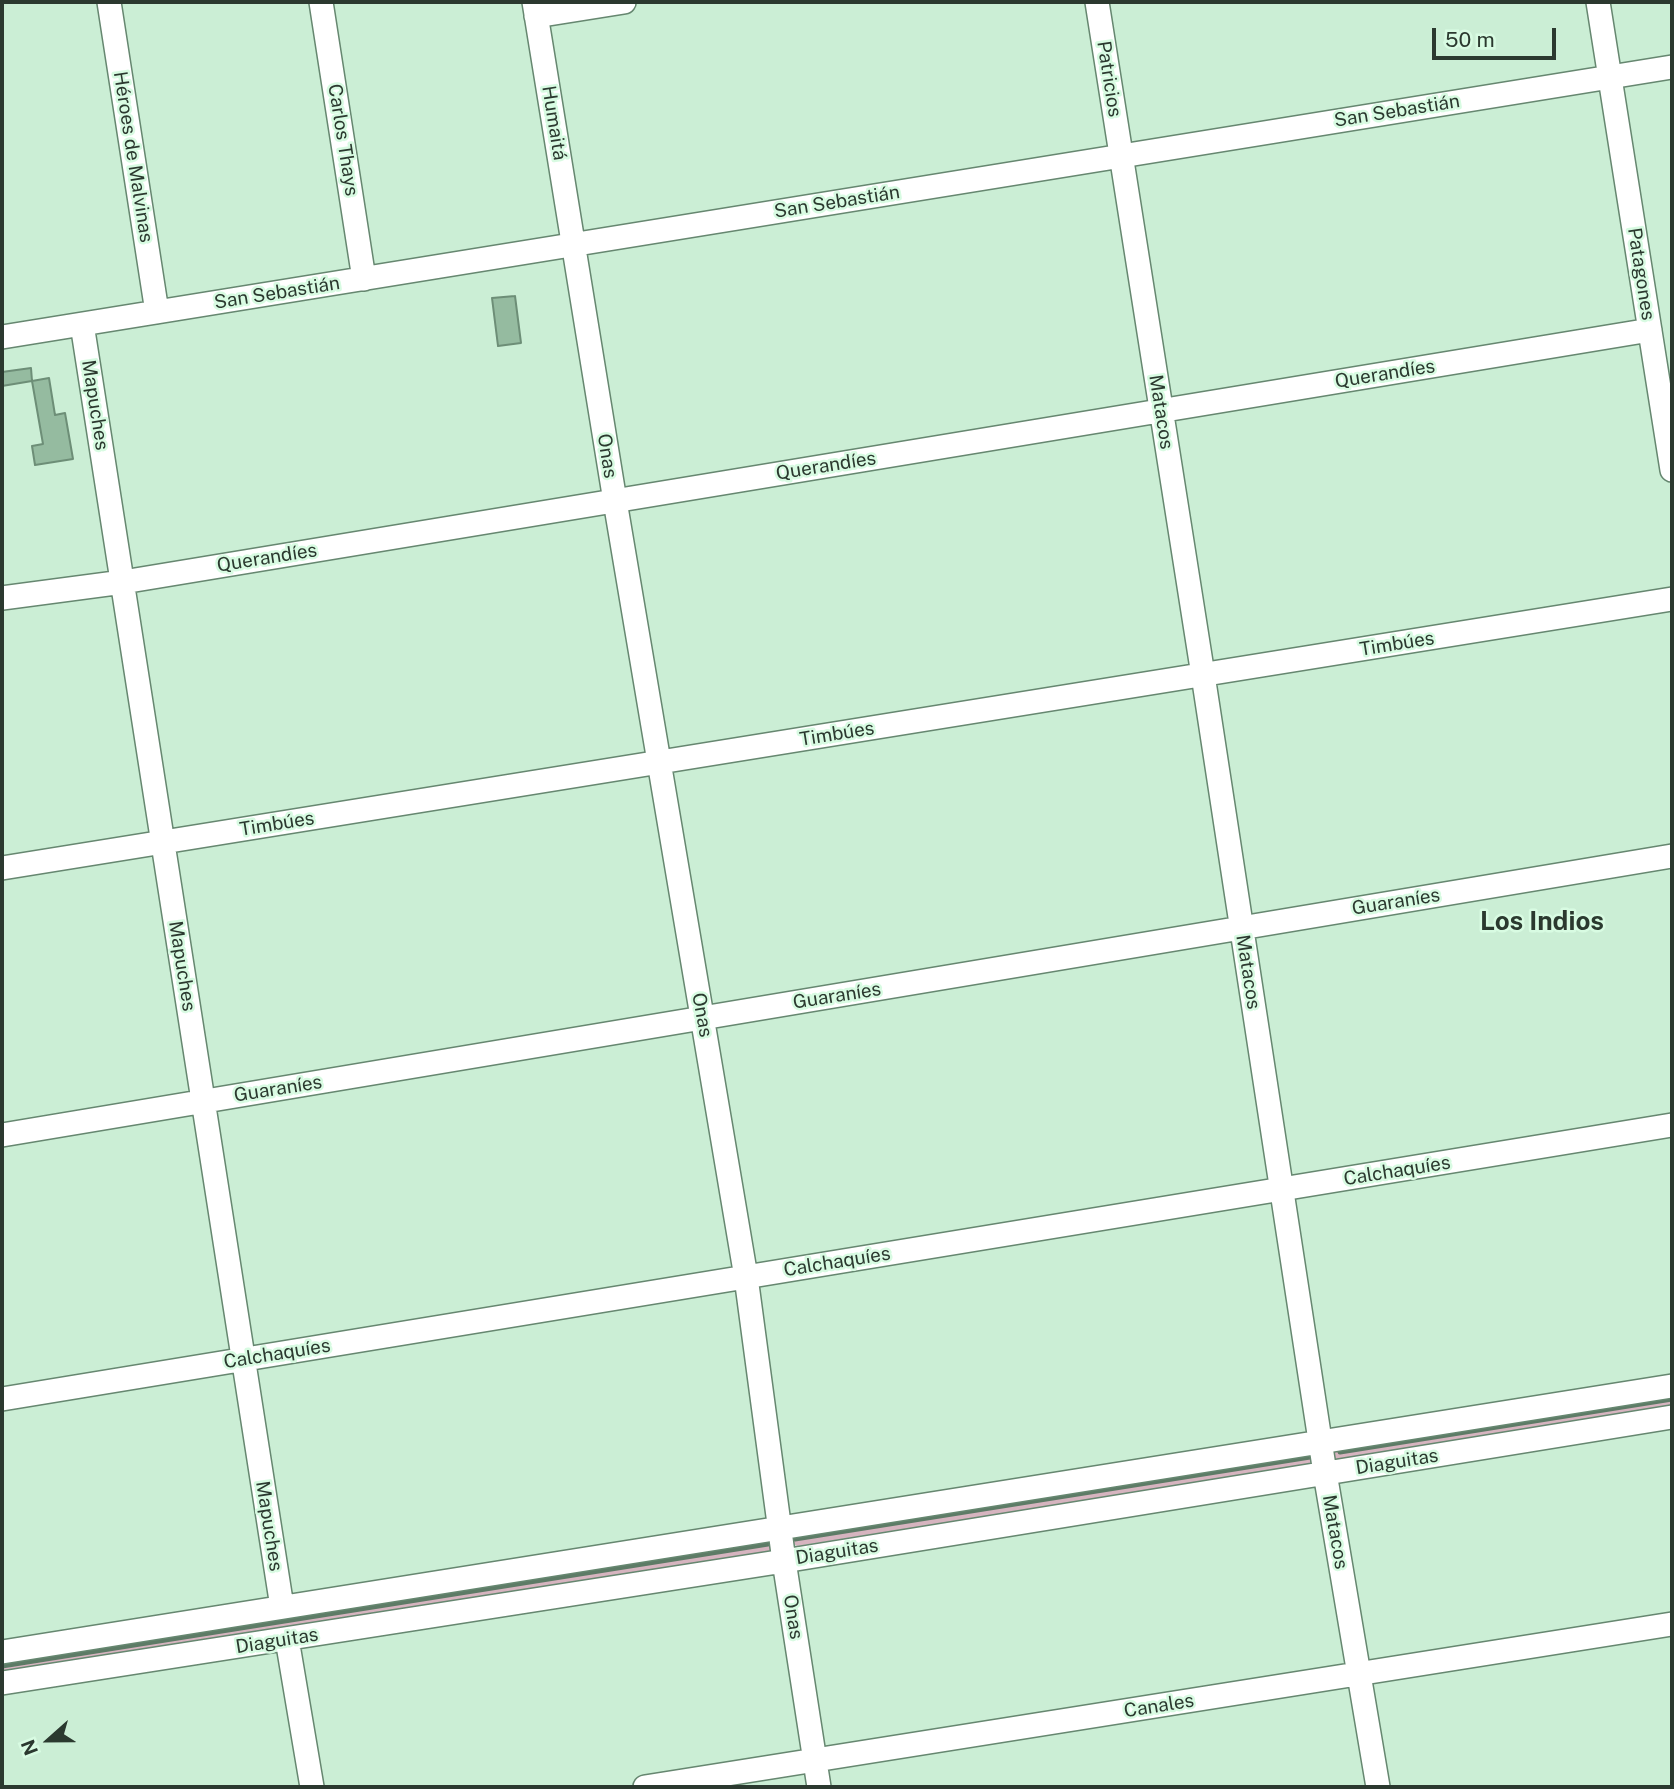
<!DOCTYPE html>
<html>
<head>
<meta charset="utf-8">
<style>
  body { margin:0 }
  #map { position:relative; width:1674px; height:1789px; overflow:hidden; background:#cbeed5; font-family:"Public Sans",sans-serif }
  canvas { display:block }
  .frame { position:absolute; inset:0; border:4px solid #2b392f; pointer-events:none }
  .north { position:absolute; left:14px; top:1705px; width:70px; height:70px; -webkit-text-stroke:5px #d8fbe2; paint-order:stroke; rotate:249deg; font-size:19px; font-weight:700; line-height:28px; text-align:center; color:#2b392f }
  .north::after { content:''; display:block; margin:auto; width:24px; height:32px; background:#2b392f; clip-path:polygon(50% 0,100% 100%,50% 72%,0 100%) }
  .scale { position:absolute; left:1432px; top:28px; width:124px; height:32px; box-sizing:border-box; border:4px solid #2b392f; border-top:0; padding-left:9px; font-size:21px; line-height:24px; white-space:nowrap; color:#2b392f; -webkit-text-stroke:5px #d8fbe2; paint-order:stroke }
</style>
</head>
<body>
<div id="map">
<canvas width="1674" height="1789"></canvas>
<div class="frame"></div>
<div class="north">N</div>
<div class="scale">50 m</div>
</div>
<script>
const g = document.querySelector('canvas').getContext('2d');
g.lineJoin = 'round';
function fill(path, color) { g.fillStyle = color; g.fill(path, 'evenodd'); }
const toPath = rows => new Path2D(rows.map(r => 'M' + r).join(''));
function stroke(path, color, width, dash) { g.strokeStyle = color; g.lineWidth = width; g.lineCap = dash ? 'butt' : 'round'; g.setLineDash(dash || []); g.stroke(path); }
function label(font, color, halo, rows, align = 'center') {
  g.font = font + ' "Public Sans",sans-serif'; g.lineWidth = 5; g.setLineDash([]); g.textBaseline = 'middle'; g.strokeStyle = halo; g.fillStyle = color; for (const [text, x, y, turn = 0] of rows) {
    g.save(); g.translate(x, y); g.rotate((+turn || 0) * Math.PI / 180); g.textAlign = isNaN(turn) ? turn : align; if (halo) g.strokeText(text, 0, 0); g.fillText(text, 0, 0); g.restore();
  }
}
fill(toPath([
  [1672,1390,1672,1406,1338,1460,1332,1456,1333,1446],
  [1308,1449,1314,1462,1309,1465,797,1546,790,1542,791,1533],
  [769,1536,772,1549,767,1552,2,1674,2,1658]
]), '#d6b4bf');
stroke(toPath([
  [1340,1452,1672,1399],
  [795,1539,1310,1457],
  [2,1666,768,1544]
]), '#5d7b66', 5);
const building = toPath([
  [515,296,521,343,498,346,492,298,515,296],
  [31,368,32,381,2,386,2,372,31,368],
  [49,378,55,415,65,413,73,459,35,465,32,446,43,444,32,381,49,378]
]);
fill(building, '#95bba0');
stroke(building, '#6d8e77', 2);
const minor = toPath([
  [109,2,157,312],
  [321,2,364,279],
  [534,2,615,501,746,1277,784,1561,819,1787],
  [1097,2,1203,675,1325,1473,1378,1787],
  [1598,2,1672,470],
  [536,16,624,2],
  [82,324,282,1607],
  [2,337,1672,67],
  [2,598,123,582,1650,330],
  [2,868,1672,599],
  [2,1135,1672,856],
  [2,1399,1672,1125],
  [287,1639,312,1787],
  [2,1652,1672,1386],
  [2,1683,784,1561,1672,1417],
  [645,1787,1672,1624]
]);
stroke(minor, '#668770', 26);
stroke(minor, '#fff', 23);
label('19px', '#2b392f', '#d8fbe2', [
  ["Patricios",1109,79,81],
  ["San Sebastián",1397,111,-9],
  ["Humaitá",554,123,81],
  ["Carlos Thays",343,140,81],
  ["Héroes de Malvinas",133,157,81],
  ["San Sebastián",837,202,-9],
  ["Patagones",1641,274,81],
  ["San Sebastián",277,293,-9],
  ["Querandíes",1385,374,-9],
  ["Mapuches",95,405,81],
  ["Matacos",1161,412,81],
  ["Onas",607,456,81],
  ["Querandíes",826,466,-9],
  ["Querandíes",267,558,-9],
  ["Timbúes",1397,644,-9],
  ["Timbúes",837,734,-9],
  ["Timbúes",277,824,-9],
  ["Guaraníes",1396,902,-9],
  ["Mapuches",182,966,81],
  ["Matacos",1248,972,81],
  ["Guaraníes",837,996,-9],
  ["Onas",702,1015,80],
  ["Guaraníes",278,1089,-9],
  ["Calchaquíes",1397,1171,-9],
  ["Calchaquíes",837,1262,-9],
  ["Calchaquíes",277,1354,-9],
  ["Diaguitas",1397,1462,-9],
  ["Mapuches",269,1526,81],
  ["Matacos",1335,1532,80],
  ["Diaguitas",837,1552,-9],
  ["Onas",793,1617,81],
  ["Diaguitas",277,1641,-9],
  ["Canales",1159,1706,-9]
]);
label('bold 26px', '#2b392f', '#d8fbe2', [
  ["Los Indios",1542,922]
]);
</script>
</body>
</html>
